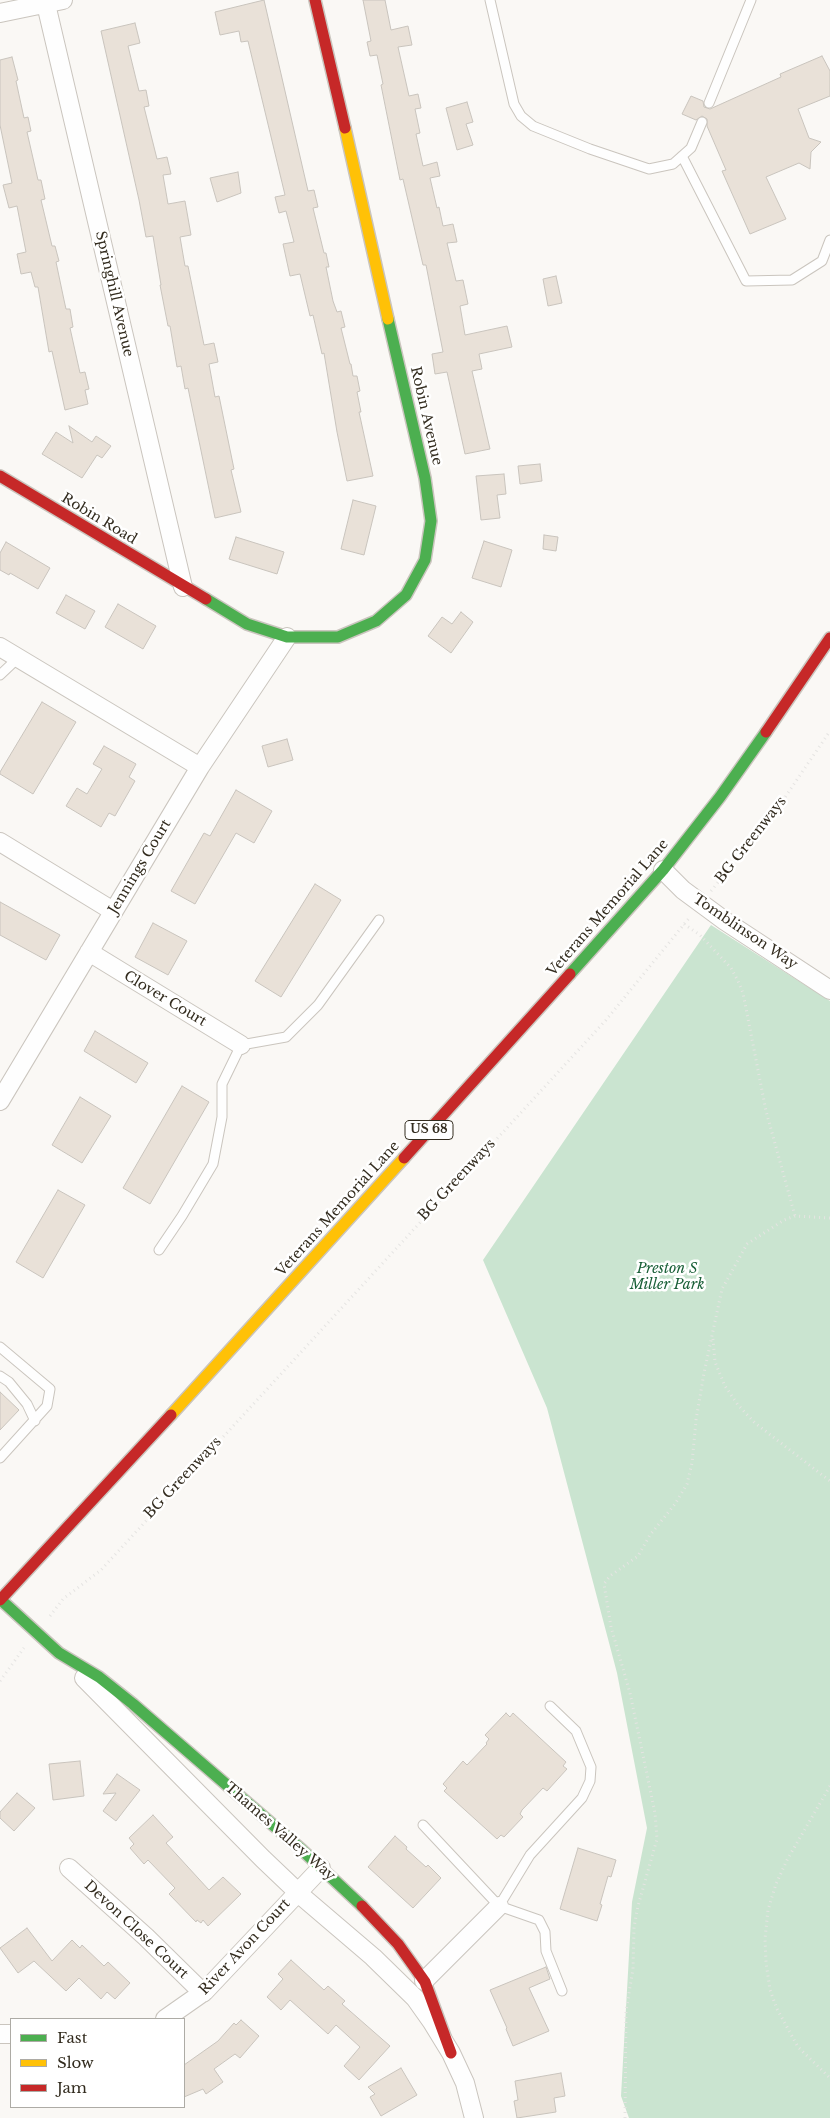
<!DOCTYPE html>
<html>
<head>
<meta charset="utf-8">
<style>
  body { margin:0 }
  #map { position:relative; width:830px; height:2118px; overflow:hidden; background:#faf8f5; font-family:"Libre Baskerville",serif }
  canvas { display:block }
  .legend { position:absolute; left:10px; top:2018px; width:175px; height:90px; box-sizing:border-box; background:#fff; border:1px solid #adaba5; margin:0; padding:6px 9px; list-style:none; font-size:15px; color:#332c1f }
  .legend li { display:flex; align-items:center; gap:10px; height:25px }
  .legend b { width:25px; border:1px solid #adaba5 }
</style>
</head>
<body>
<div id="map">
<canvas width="830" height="2118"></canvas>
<ul class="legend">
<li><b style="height:6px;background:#4caf50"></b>Fast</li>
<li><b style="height:6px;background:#ffc107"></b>Slow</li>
<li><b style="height:6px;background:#c62828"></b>Jam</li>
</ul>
</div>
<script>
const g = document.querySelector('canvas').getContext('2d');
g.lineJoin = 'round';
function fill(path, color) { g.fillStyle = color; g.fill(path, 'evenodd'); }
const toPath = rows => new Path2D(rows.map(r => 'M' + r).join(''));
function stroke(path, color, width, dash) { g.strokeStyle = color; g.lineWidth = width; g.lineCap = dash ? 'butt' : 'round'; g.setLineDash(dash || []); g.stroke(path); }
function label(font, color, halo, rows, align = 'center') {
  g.font = font + ' "Libre Baskerville",serif'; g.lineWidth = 5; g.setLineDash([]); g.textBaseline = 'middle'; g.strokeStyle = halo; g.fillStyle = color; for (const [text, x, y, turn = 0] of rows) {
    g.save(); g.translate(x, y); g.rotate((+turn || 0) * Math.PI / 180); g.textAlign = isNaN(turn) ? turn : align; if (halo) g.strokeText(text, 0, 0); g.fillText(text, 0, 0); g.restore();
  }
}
fill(toPath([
  [711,925,830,1001,830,2118,629,2118,621,2096,632,1902,647,1828,617,1673,547,1408,483,1260]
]), '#cae4d0');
const building = toPath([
  [264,0,308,191,314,190,318,207,313,208,324,253,326,253,329,267,326,267,333,301,337,312,341,311,345,327,341,328,350,364,351,364,353,376,357,376,360,391,357,392,361,412,359,412,373,476,347,481,337,432,324,353,322,354,313,315,310,316,300,274,290,276,283,244,294,242,286,211,279,213,275,197,285,195,248,41,241,42,239,31,220,35,215,12,264,0],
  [363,0,385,0,391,30,408,26,412,45,398,47,409,96,418,94,421,108,415,109,420,133,416,134,423,166,437,162,440,176,430,178,437,208,439,207,443,226,453,224,457,242,447,243,456,281,463,280,468,304,460,306,465,335,507,326,512,347,479,354,482,369,472,371,490,449,465,454,447,372,435,374,432,354,443,352,426,265,423,265,403,179,400,180,381,85,383,84,377,55,370,56,367,42,371,41,363,0],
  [135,23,140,43,128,46,136,79,139,91,146,90,149,106,144,107,157,159,167,157,171,174,163,175,168,204,185,201,191,235,180,237,185,266,188,266,204,345,214,343,218,362,209,364,215,397,219,396,234,469,231,470,241,512,215,518,188,388,185,389,181,366,177,367,170,326,168,326,160,285,161,285,153,236,146,237,139,200,101,31,135,23],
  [822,56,830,71,830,96,798,109,809,138,821,142,811,152,810,169,799,163,766,177,786,219,750,234,722,171,726,170,707,126,707,119,702,116,696,120,682,114,691,96,703,101,704,107,710,109,781,77,780,74,822,56],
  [12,57,18,80,16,81,24,118,28,117,31,131,27,132,38,180,41,180,45,199,41,200,52,246,55,246,59,261,56,262,64,300,66,309,70,309,73,327,70,328,80,373,85,372,89,389,85,390,88,404,65,410,52,351,49,352,38,287,35,287,31,272,21,274,17,254,26,252,17,206,9,208,3,185,12,183,0,125,0,60,12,57],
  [467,102,473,122,466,124,473,145,457,150,446,108,467,102],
  [238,172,241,193,217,202,210,178,238,172],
  [556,276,562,303,548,306,543,279,556,276],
  [69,426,92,442,96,436,111,446,102,458,97,455,82,478,42,454,56,432,73,443,69,426],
  [540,464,542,481,520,484,518,466,540,464],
  [504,474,506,494,497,495,500,518,481,520,476,476,504,474],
  [353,500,376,506,364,555,341,549,353,500],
  [544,535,558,537,556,551,543,549,544,535],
  [236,537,284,552,277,574,229,559,236,537],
  [484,541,512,550,501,587,472,578,484,541],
  [6,542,50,568,38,589,10,573,9,575,0,570,0,553,6,542],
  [66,595,95,611,85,629,56,613,66,595],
  [118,604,156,626,143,649,105,627,118,604],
  [461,612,473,622,451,653,428,636,442,617,452,624,461,612],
  [42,702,76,722,33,794,0,774,0,772,42,702],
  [287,739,293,760,268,767,262,746,287,739],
  [104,746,136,764,129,777,135,781,115,816,109,813,101,827,66,806,77,788,87,794,102,769,93,764,104,746],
  [236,790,272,811,254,843,236,833,195,904,171,891,204,833,210,836,236,790],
  [315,884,341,900,281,997,255,981,315,884],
  [0,902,60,935,46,960,0,935,0,902],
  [153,923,187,941,168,975,135,957,153,923],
  [95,1031,148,1063,136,1083,84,1051,95,1031],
  [182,1086,209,1102,150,1204,123,1188,182,1086],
  [80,1097,111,1116,82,1163,52,1145,80,1097],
  [58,1190,85,1205,43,1278,16,1262,58,1190],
  [0,1392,19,1410,0,1430,0,1392],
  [506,1713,510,1717,513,1713,566,1762,563,1766,567,1769,547,1791,543,1788,522,1810,520,1814,523,1817,504,1837,501,1835,497,1839,444,1791,447,1788,443,1784,463,1761,467,1765,487,1744,486,1743,489,1739,485,1735,506,1713],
  [80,1761,84,1796,53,1800,49,1764,80,1761],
  [117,1774,140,1790,116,1821,103,1811,116,1793,103,1794,117,1774],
  [17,1793,35,1808,14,1831,0,1818,0,1812,17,1793],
  [153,1815,173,1837,166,1843,209,1890,223,1877,241,1894,208,1926,203,1920,201,1923,197,1920,196,1922,169,1894,175,1888,148,1860,144,1864,130,1848,134,1844,129,1838,153,1815],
  [395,1836,407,1847,406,1849,426,1867,428,1865,441,1878,413,1908,368,1867,395,1836],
  [578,1848,616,1860,611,1877,608,1876,600,1904,602,1905,597,1921,560,1909,578,1848],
  [27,1928,52,1961,72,1940,80,1948,82,1945,104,1966,108,1962,130,1983,115,1999,107,1992,101,1999,79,1978,66,1991,34,1961,18,1973,0,1948,27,1928],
  [291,1960,324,1990,328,1986,345,2001,342,2004,390,2046,359,2080,344,2066,360,2047,336,2025,328,2034,290,2000,281,2010,267,1997,283,1979,278,1974,291,1960],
  [546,1967,550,1979,529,1988,549,2031,513,2046,506,2029,507,2028,490,1990,546,1967],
  [241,2020,259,2036,240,2058,235,2054,214,2069,223,2082,206,2094,203,2089,184,2097,184,2065,218,2041,234,2023,236,2025,241,2020],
  [401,2068,417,2095,381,2116,370,2097,375,2094,368,2087,401,2068],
  [561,2073,565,2096,554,2098,556,2112,517,2118,514,2101,518,2100,515,2081,561,2073]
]);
fill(building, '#e9e1d8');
stroke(building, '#c9c4bd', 1);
const lane = toPath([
  [490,0,514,104,521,116,533,126,590,149,649,169,673,164,691,148,702,122],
  [709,103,751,0],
  [682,156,746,281,792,280,822,261,830,240],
  [0,675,18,658],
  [159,1250,182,1216,213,1164,222,1117,222,1084,241,1045,286,1037,318,1005,379,920],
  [0,1347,50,1389,47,1406,0,1458],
  [0,1376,9,1382,27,1404,35,1421],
  [423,1825,499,1906,539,1920,545,1932,546,1951,562,1991],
  [499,1906,530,1855,582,1798,590,1781,591,1767,576,1731,550,1706]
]);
const street = toPath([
  [45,0,183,587],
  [0,13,63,0],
  [0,647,200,767],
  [0,842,113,911],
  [663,870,683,890,725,921,830,990],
  [89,952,241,1045],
  [0,1101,200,767,287,637],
  [84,1678,263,1859,305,1899,373,1957,415,1998,432,2022,451,2053,465,2083,474,2118],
  [69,1868,146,1937,203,1993],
  [424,1981,499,1906],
  [165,2019,205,1991,321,1868],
  [0,2034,11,2034]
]);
const fast = toPath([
  [206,599,247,624,287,637,338,637,376,621,406,595,425,560,431,521,425,478,388,319],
  [570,974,663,870,720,797,766,732],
  [0,1599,59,1653,99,1677,133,1704,302,1850,362,1906]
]);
const slow = toPath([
  [345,128,388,319],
  [171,1415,404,1158]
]);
const jam = toPath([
  [315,0,345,128],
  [0,476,206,599],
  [766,732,830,638],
  [404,1158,570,974],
  [0,1600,171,1415],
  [362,1906,398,1944,425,1982,451,2053]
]);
stroke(lane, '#cac5be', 11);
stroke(street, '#cac5be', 20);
stroke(fast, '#cac5be', 14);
stroke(slow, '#cac5be', 14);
stroke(jam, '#cac5be', 14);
stroke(toPath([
  [711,891,775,812,830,731],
  [684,924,700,935,731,968,738,981,743,993,766,1111,795,1216],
  [713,1339,715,1362,725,1386,738,1405,755,1423,830,1481],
  [50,1616,63,1599,101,1570,606,1020,690,917],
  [0,1681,24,1648],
  [830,1786,787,1860,776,1884,768,1910,765,1939,766,1962,770,1990,777,2009,798,2047,830,2078],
  [625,2118,626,2011,633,1969,634,1927,638,1906,657,1839,655,1813,630,1693,611,1627,604,1584,610,1576,638,1556,650,1535,675,1504,687,1484,692,1463,696,1420,704,1373,722,1289,747,1244,784,1220,795,1216,830,1218]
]), '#e5e4e2', 3, [1, 4]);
stroke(lane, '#fefefe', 9);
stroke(street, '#fefefe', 18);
stroke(fast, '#4caf50', 11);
stroke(slow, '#ffc107', 11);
stroke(jam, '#c62828', 11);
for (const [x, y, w] of [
  [429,1130,48]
]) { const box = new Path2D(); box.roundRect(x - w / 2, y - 9.5, w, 19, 4); g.fillStyle = '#fff'; g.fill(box); stroke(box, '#332c1f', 1); }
label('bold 12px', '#332c1f', null, [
  ["US 68",429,1130]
]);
label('14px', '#332c1f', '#fff', [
  ["Springhill Avenue",114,294,77],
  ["Robin Avenue",426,416,77],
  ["Robin Road",99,519,31],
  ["BG Greenways",751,840,-52],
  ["Jennings Court",140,867,-59],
  ["Veterans Memorial Lane",608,908,-49],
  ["Tomblinson Way",745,932,34],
  ["Clover Court",165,999,31],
  ["BG Greenways",457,1180,-47],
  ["Veterans Memorial Lane",338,1209,-48],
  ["BG Greenways",183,1478,-47],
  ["Thames Valley Way",280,1832,41],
  ["Devon Close Court",136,1930,43],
  ["River Avon Court",245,1947,-47]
]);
label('italic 14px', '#1a6038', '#fff', [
  ["Preston S",667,1269],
  ["Miller Park",667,1285]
]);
</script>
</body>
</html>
